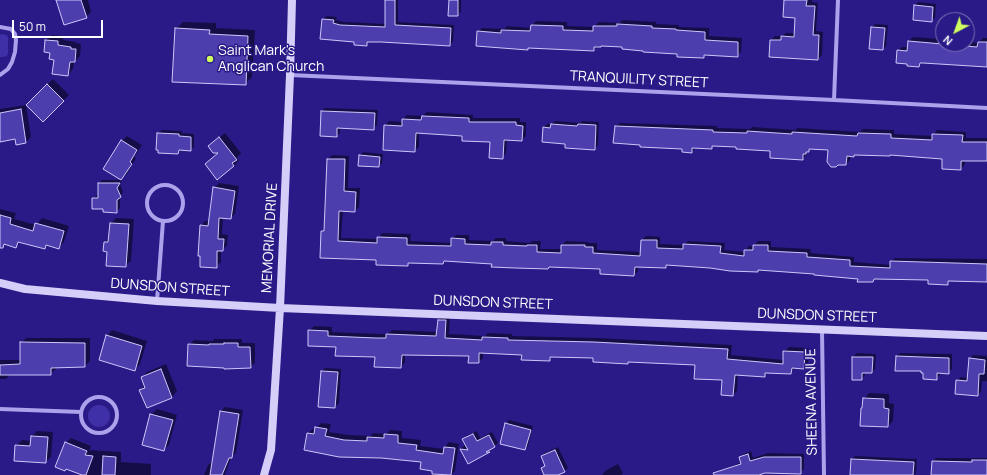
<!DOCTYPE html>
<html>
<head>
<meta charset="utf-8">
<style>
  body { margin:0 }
  #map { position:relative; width:987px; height:475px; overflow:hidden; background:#291a87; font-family:Manrope,sans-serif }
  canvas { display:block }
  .north { position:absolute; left:935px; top:12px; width:40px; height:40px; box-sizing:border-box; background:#291a87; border:1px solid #7f76b7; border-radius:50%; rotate:221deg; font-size:11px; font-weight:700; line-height:16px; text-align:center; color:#fff }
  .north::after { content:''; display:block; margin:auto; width:14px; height:18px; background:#d0fe5e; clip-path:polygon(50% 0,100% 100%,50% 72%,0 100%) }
  .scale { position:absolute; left:12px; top:20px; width:91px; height:18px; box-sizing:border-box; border:2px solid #fff; border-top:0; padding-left:5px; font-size:12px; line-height:14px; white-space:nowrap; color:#fff; -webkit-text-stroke:3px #291a87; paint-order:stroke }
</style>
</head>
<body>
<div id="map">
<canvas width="987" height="475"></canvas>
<div class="north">N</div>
<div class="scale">50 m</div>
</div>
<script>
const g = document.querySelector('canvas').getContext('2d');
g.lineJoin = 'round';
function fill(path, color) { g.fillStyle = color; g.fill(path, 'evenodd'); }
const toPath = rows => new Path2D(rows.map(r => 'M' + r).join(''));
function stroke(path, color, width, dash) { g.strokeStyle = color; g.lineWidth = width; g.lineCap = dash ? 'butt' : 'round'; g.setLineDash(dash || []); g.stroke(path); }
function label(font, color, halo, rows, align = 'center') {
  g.font = font + ' Manrope,sans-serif'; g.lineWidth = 3; g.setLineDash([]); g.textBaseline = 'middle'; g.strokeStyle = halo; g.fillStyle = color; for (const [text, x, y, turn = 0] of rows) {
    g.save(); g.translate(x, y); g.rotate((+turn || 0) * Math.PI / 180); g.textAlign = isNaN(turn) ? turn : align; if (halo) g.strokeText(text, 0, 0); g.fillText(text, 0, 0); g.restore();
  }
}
fill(toPath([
  [1,34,7,35,8,38,8,53,7,56,3,57,0,57,0,35],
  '88 416a11 11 0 1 1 22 0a11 11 0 1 1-22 0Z'
]), '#3f30a7');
fill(toPath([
  [57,0,88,0,91,12,86,17],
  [386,0,398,0,398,22,454,25,453,41,450,45,370,41,367,44,355,41,323,19,327,16,337,17,336,20,344,22,386,24],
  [450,0,461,0,461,12,457,15],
  [785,0,812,0,812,2,818,3,816,31,823,32,822,55,818,59,770,56,771,40,775,36,782,36,786,33,795,33,796,17],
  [918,2,936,4,935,18,931,21,915,6],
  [622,20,656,22,656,24,679,25,679,27,709,28,709,36,742,38,741,52,737,56,707,54,704,57,623,46,597,46,593,50,530,47,527,49,478,32,482,28,504,29,507,26,532,28,532,25,536,21,567,22,567,26,594,27,599,22,620,23],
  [183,22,216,23,216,28,255,30,252,77,245,84,176,29],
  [875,24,888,25,886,46,883,49,872,28],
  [52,35,63,36,63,40,76,42,76,43,81,44,80,56,74,62,73,69,68,75,51,52,46,40],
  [913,37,941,39,943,37,943,44,967,44,967,42,979,43,983,38,987,38,987,66,923,62,919,66,898,51,902,47,909,47,909,41],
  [53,79,69,95,43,121,27,105],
  [26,105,31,137,26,142,16,138,0,141,0,109],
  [325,108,378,110,377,125,373,129,340,127,340,133,336,136,322,111],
  [427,112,473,115,473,118,520,118,520,122,526,122,526,136,521,140,507,139,506,153,502,158,491,141,463,135,419,132,419,147,414,151,385,125,389,121,403,122,403,119,407,115,422,116],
  [555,121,580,123,582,121,599,122,598,145,595,149,544,127,547,124,552,124],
  [620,123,717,126,717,128,750,129,752,127,796,130,797,128,860,132,863,129,894,130,894,134,933,136,937,130,966,132,966,138,987,138,987,160,965,160,965,164,961,169,943,158,891,154,855,154,853,156,850,156,850,160,846,164,829,149,811,148,803,159,771,150,737,146,715,145,712,148,696,147,692,152,683,148,641,144,615,127],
  [162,130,182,131,182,133,194,134,194,147,190,150,182,150,178,153,158,134],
  [225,133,241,153,237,158,239,160,234,166,206,164,219,152,215,141],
  [127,136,142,145,134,157,136,158,127,174,121,179,122,141],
  [363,152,383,154,382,163,379,166,360,156],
  [332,155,349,156,348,188,360,188,359,207,355,211,343,210,341,238,378,239,382,233,411,234,410,241,452,243,452,239,456,235,469,235,469,240,493,241,496,238,506,238,506,241,530,243,532,241,541,241,540,249,562,249,562,245,566,241,588,242,588,243,597,243,597,250,641,252,642,240,646,236,660,237,660,244,684,245,688,241,725,243,724,250,745,252,749,246,754,246,758,241,771,241,771,247,811,249,810,253,854,257,854,262,891,265,891,262,895,258,987,259,987,281,950,280,947,284,929,279,877,278,873,281,859,278,815,273,760,269,758,271,668,265,666,267,638,266,638,271,634,275,601,268,550,266,548,268,493,263,446,260,443,263,411,262,408,265,377,259,321,257,322,232,325,228,328,159],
  [102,180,122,180,120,184,123,192,120,196,120,208,116,212,104,208,93,199,97,195,99,195,99,183],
  [219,183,239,186,235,214,230,218,223,217,222,234,228,235,227,246,221,250,221,262,216,267,201,226,205,221,209,221,214,188],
  [0,209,16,213,14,219,36,225,42,218,69,226,64,242,58,248,48,245,45,248,21,241,16,246,0,242],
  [116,218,134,219,131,261,125,266,108,251,104,250,105,242,110,237,111,223],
  [443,316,450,316,449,334,485,336,488,333,512,334,512,336,599,338,732,345,731,355,784,360,784,352,789,347,809,348,808,364,804,368,795,368,790,373,769,372,764,376,738,374,737,391,733,395,723,379,696,364,630,361,628,363,594,357,553,356,549,360,523,354,483,352,483,358,479,362,470,356,405,354,405,362,401,367,376,357,337,346,309,331,314,326,332,327,332,332,381,334,388,334,392,330,438,332,439,320],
  [112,330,147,341,140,364,135,370,107,336],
  [26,338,90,338,90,361,85,366,56,367,56,369,50,374,11,374,6,379,0,379,0,360,21,360,21,343],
  [214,339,242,339,242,343,255,343,255,363,250,367,189,345,194,340,213,341],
  [857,353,876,354,875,369,872,372,865,372,865,375,862,379,853,379,853,357],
  [900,353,952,354,952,369,948,373,940,372,940,375,936,379,897,356],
  [973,355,987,356,987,381,982,381,981,392,977,395,957,381,961,377,968,378,970,359],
  [166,364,177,391,172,397,147,407,140,390,145,385,142,377,147,372],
  [325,368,341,369,339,403,335,407,322,371],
  [869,393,889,394,889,403,894,404,893,421,888,426,864,406,864,399],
  [225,407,243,410,236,453,231,457,225,475,204,475,208,465,213,461,221,411],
  [157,409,177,415,169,445,163,450,151,415],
  [509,420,533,426,528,446,525,449,506,424],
  [321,423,331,424,329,432,349,435,370,436,373,433,386,434,390,430,402,431,402,438,421,440,420,446,444,449,445,447,449,442,459,444,455,471,451,475,433,473,433,470,422,462,308,433,313,429,316,429],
  [37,431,53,432,51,457,45,462,16,446,22,440,31,441,32,436],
  [477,431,480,438,492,432,498,443,489,451,468,462,461,449,464,446,467,446,464,439,467,436],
  [71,438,91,446,89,450,121,452,121,462,151,464,151,475,85,475,66,443],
  [558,447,568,468,564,471,556,475,545,475,542,468,546,465,542,456,545,453],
  [751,451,753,458,768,453,804,454,804,469,800,473,765,472,756,475,712,475,742,462,740,457,744,454],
  [855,456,917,459,916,473,914,475,851,475,852,459],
  [936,458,987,458,987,475,932,475,933,461],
  [618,464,623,473,621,475,602,475,605,471]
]), '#0007');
const building = toPath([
  [56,0,81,0,87,18,64,25,56,0],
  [385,0,395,0,395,25,451,28,450,46,381,42,367,42,367,46,354,45,354,42,320,39,322,19,334,20,333,23,340,25,385,27,385,0],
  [449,0,458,0,458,16,448,16,449,0],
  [784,0,807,0,806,6,815,6,813,35,819,35,818,60,769,57,770,40,781,40,781,36,794,37,795,18,783,17,784,0],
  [914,5,933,7,932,22,913,20,914,5],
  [617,24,652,26,652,28,676,29,676,30,705,32,705,40,738,42,738,57,704,55,704,58,677,57,677,54,643,52,643,51,622,49,622,47,601,46,601,47,594,47,594,51,528,48,528,50,476,46,477,31,501,33,501,30,530,31,531,25,563,26,563,30,593,31,593,26,617,26,617,24],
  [871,27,885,28,883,50,869,49,871,27],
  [175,28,210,30,209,34,248,36,246,85,172,82,175,28],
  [45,40,58,41,58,45,71,47,71,49,76,49,75,62,70,62,68,76,52,74,54,60,49,59,50,53,44,52,45,40],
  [908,41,977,47,978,42,987,42,987,67,923,63,920,63,919,67,907,66,907,64,896,63,897,50,907,51,908,41],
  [47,84,64,101,43,122,26,105,47,84],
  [21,109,26,143,16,145,15,139,0,142,0,113,21,109],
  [321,111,375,113,374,130,337,128,337,137,320,136,321,111],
  [422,116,469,118,469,122,516,122,516,125,523,126,522,141,504,140,503,159,489,158,490,142,462,141,462,136,416,133,415,152,383,150,384,125,402,126,402,119,421,120,422,116],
  [551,124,577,126,578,124,596,125,595,150,565,148,565,144,542,142,543,127,550,128,551,124],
  [615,126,713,130,713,132,747,133,747,131,792,134,792,132,857,136,858,133,891,134,891,138,932,140,932,134,963,135,962,142,987,142,987,161,961,161,961,170,942,169,942,159,890,155,890,156,854,155,854,157,847,156,846,165,838,165,836,167,831,167,827,162,828,150,809,149,809,152,806,152,806,154,803,154,803,160,770,158,770,151,736,149,736,147,712,146,712,149,692,148,692,153,682,152,682,149,640,147,640,145,613,143,615,126],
  [157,133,179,134,179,136,191,137,191,151,179,150,178,154,158,153,158,150,156,150,157,133],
  [219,137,237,160,232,163,234,166,217,180,205,164,218,153,213,153,208,146,219,137],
  [121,140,137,150,130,162,132,164,121,180,103,169,121,140],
  [359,155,380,157,379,167,358,166,359,155],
  [327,159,345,159,344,191,356,192,355,212,339,211,338,241,377,243,377,237,407,238,407,245,451,246,451,238,465,239,465,244,491,245,491,242,503,242,503,245,527,246,527,245,537,245,537,252,561,253,561,245,585,245,585,247,593,247,593,253,640,256,641,240,657,240,657,248,683,249,683,244,721,246,720,253,744,256,744,250,753,250,753,245,768,245,768,251,807,253,807,257,850,260,850,266,890,268,890,261,987,264,987,282,948,281,948,285,928,284,928,280,874,279,873,282,857,282,858,279,814,275,814,274,758,270,758,272,730,271,710,268,666,265,666,268,635,267,634,276,600,274,600,269,549,267,548,269,515,268,491,267,492,264,444,261,443,264,408,263,408,266,376,265,376,260,320,258,321,231,324,231,327,159],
  [98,183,120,183,117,188,121,197,117,200,117,213,103,212,103,209,92,209,92,198,98,198,98,183],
  [213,187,235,191,231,219,219,218,218,239,224,239,223,251,217,251,217,268,200,267,200,256,198,256,200,225,208,226,213,187],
  [0,215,11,218,10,224,33,231,35,223,64,231,59,249,46,245,45,249,18,242,16,248,4,244,3,248,0,248,0,215],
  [110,223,129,224,126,267,106,266,107,252,103,251,104,242,108,242,110,223],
  [438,320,446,320,445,338,482,340,482,337,508,338,508,340,594,342,728,349,727,359,783,364,783,351,805,352,804,369,792,368,791,374,765,373,765,377,735,375,733,396,721,395,722,380,694,379,695,365,628,362,628,364,593,362,593,358,550,357,550,361,521,360,522,355,479,353,479,363,468,363,469,356,402,355,401,368,374,367,375,357,335,356,336,347,308,346,308,330,328,331,328,336,376,338,386,338,386,334,436,336,438,320],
  [106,335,142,346,135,371,99,360,106,335],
  [20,342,85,343,85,367,51,368,51,375,0,375,0,365,20,364,20,342],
  [224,343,238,343,238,347,250,347,251,368,224,369,224,368,187,366,188,344,209,345,209,344,224,344,224,343],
  [896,356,949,358,949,374,937,373,937,380,923,379,923,373,921,373,921,371,895,371,896,356],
  [852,357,873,357,872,373,862,373,862,380,852,380,852,357],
  [969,358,985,360,984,374,979,374,978,396,955,394,956,380,967,381,969,358],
  [161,369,172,398,147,408,139,390,145,388,141,377,161,369],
  [321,371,338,372,335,408,318,407,321,371],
  [863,398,884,399,884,408,889,409,888,427,860,426,861,408,862,408,863,398],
  [220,411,239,414,232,458,229,458,222,475,210,475,220,411],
  [150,414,173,420,164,451,142,445,150,414],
  [505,423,531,430,525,450,500,444,505,423],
  [315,427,327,429,325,436,344,440,367,441,367,437,384,438,384,434,398,435,398,443,417,445,416,450,443,454,444,447,455,448,451,475,432,474,432,471,420,469,421,462,381,458,339,457,304,450,307,433,314,434,315,427],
  [473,434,477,441,489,435,495,447,486,452,490,452,468,464,460,449,468,450,462,439,473,434],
  [31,436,48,437,46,463,14,461,15,445,30,446,31,436],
  [65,442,87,451,85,455,93,456,86,475,82,475,66,469,65,471,55,467,65,442],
  [555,450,565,472,558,475,544,475,541,468,545,466,541,456,555,450],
  [748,454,750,461,764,457,801,457,801,474,765,473,759,475,714,475,713,473,741,464,739,457,748,454],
  [103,456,116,457,115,475,102,475,103,456],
  [851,459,914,462,913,475,850,475,851,459],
  [972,460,987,460,987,475,931,475,932,461,972,462,972,460]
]);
fill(building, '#4d3eae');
stroke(building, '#cdc7f9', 1);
stroke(toPath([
  [0,27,11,29,15,34,16,40,15,52,12,62,8,69,0,75],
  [290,75,834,100,987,108],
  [834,100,838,0],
  '147 203a18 18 0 1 1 36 0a18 18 0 1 1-36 0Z',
  [157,301,163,221],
  [822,330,824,475],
  '81 415a18 18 0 1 1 36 0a18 18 0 1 1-36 0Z',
  [0,409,81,412]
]), '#aba2ec', 4);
stroke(toPath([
  [0,283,25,289,157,301,280,308,987,336],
  [264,475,271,450,280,308,290,75,292,0]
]), '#d4cef9', 8);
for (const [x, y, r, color] of [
  [210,59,4,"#d0fe5e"]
]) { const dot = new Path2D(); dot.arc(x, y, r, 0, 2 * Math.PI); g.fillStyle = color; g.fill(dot); stroke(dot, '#291a87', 1.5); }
label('14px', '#fff', '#291a87', [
  ["Saint Mark's",218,51],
  ["Anglican Church",218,67]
], 'left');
label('14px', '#fff', '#291a87', [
  ["TRANQUILITY STREET",639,80,3],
  ["MEMORIAL DRIVE",270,238,-87],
  ["DUNSDON STREET",170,288,4],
  ["DUNSDON STREET",493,303,2],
  ["DUNSDON STREET",817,316,2],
  ["SHEENA AVENUE",812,402,-91]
]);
</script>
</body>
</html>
